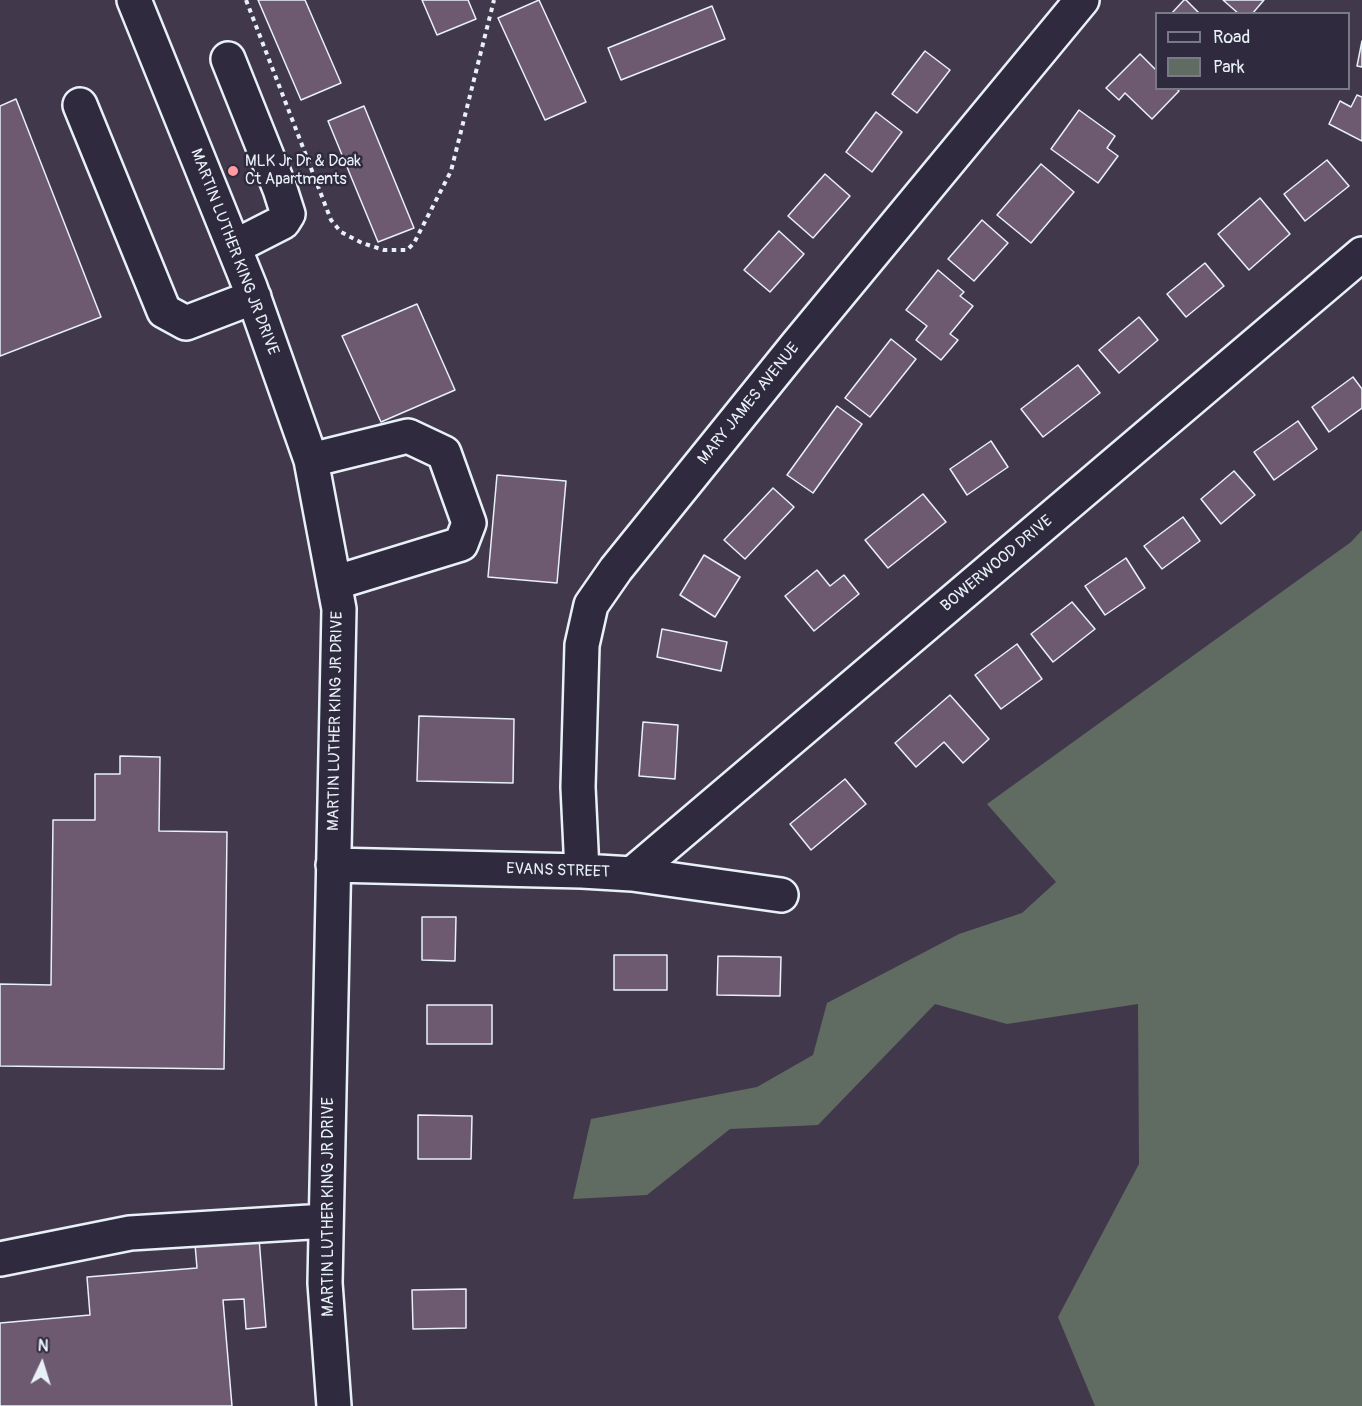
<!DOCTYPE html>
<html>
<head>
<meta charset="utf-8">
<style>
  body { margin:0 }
  #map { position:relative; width:1362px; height:1406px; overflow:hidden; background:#42384c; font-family:Pangolin,sans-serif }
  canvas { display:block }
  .legend { position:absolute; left:1155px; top:12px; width:195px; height:78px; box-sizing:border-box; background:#2f2a3d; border:2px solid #797a88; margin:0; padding:8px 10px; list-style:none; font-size:18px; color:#e8f1f8 }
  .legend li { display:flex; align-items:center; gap:12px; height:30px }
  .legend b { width:30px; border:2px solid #797a88 }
  .north { position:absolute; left:12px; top:1334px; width:60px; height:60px; -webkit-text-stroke:4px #2f2a3d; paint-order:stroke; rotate:4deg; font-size:16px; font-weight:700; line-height:24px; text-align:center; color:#e8f1f8 }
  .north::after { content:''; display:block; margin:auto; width:21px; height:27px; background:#e8f1f8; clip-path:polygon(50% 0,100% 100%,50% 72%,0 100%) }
</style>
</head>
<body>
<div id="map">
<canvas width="1362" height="1406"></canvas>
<ul class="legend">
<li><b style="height:8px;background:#2f2a3d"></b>Road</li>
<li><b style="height:16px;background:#606c61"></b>Park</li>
</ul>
<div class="north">N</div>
</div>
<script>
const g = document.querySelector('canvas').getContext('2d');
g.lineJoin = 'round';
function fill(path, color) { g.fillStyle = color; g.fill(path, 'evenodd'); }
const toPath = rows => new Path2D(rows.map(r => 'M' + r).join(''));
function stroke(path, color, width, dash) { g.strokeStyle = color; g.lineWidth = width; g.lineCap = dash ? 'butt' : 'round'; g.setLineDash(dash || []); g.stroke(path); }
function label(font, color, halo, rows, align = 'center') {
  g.font = font + ' Pangolin,sans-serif'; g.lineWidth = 5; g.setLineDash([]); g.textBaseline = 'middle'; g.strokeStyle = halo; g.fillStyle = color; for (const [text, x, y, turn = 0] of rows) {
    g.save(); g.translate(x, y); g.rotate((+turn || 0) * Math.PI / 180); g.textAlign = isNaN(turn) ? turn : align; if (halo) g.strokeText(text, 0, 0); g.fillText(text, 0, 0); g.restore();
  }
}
fill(toPath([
  [1362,530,1362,1406,1095,1406,1058,1317,1139,1164,1138,1004,1007,1024,935,1004,818,1125,730,1129,647,1195,573,1199,591,1119,757,1087,813,1055,827,1003,959,934,1022,913,1056,882,987,804,1351,542]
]), '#606c61');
const building = toPath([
  [258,0,305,0,341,83,301,100,258,0],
  [422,0,468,0,476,19,437,35,422,0],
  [539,0,586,102,545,120,498,18,539,0],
  [1184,0,1186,0,1200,14,1171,14,1184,0],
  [1223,0,1264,0,1252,14,1239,14,1223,0],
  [712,6,725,39,621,80,608,48,712,6],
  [1362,41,1362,67,1357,66,1362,41],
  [925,51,950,70,917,113,892,94,925,51],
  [1140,54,1156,70,1156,88,1176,88,1179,91,1152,119,1125,93,1119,100,1106,88,1140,54],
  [1357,95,1362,97,1362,141,1329,124,1340,101,1351,107,1357,95],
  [16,99,101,317,0,356,0,106,16,99],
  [364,106,414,228,378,242,328,121,364,106],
  [1079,110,1115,136,1107,148,1118,156,1098,183,1051,149,1079,110],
  [876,112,902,132,872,172,846,152,876,112],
  [1327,160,1349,186,1305,221,1284,194,1327,160],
  [1041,164,1074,192,1031,243,997,215,1041,164],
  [825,174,850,196,813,238,788,216,825,174],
  [1260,198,1290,234,1249,270,1218,234,1260,198],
  [982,220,1008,243,974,281,948,259,982,220],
  [779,231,804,254,770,292,744,270,779,231],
  [1205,263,1224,286,1186,317,1167,294,1205,263],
  [938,270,964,292,960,296,973,306,950,334,958,340,941,360,916,340,927,326,906,310,938,270],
  [417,304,455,390,381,422,342,336,417,304],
  [1139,317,1158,340,1119,373,1099,350,1139,317],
  [891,339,916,359,870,417,845,398,891,339],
  [1078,365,1100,393,1043,437,1021,409,1078,365],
  [1353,377,1362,389,1362,408,1329,432,1312,407,1353,377],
  [837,406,862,424,813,493,787,475,837,406],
  [1298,421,1317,449,1274,480,1254,452,1298,421],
  [991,441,1008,467,967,495,950,469,991,441],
  [1234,471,1255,495,1221,524,1201,499,1234,471],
  [497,475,566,481,557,583,488,577,497,475],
  [773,488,794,507,745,559,724,540,773,488],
  [923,494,946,522,888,568,865,540,923,494],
  [1183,517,1200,541,1162,569,1144,546,1183,517],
  [704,555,740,577,715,617,680,595,704,555],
  [1126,558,1145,588,1105,615,1085,586,1126,558],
  [817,570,830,586,844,575,859,594,814,631,785,596,817,570],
  [1072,602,1095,629,1053,662,1031,634,1072,602],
  [662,629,727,642,721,671,657,657,662,629],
  [1017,644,1042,679,1001,709,975,675,1017,644],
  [950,695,989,739,963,763,944,742,916,767,895,743,950,695],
  [419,716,514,719,513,783,417,781,419,716],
  [643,722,678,725,675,779,639,776,643,722],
  [120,756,160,757,159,831,227,832,224,1069,0,1066,0,984,51,985,53,820,95,820,95,774,120,774,120,756],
  [845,779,866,804,811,850,790,824,845,779],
  [422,917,456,917,455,961,422,960,422,917],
  [614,955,667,955,667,990,614,990,614,955],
  [718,956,781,957,780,996,717,995,718,956],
  [427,1005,492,1005,492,1044,427,1044,427,1005],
  [418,1115,472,1116,471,1159,418,1159,418,1115],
  [259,1238,266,1327,246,1329,244,1299,223,1300,232,1406,0,1406,0,1323,90,1315,87,1277,197,1268,195,1244,259,1238],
  [466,1289,466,1328,413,1329,412,1290,466,1289]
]);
fill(building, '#6d5970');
stroke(building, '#e8f1f8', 1.5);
const minor = toPath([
  [134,0,250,287,311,460,339,609,325,1283,334,1406],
  [228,59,280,189,288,214,283,222,234,247],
  [80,105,164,311,186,323,254,297],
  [311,460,408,436,444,453,469,523,461,544,334,583],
  [333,865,582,871,632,874,781,895],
  [582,871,578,787,582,645,591,605,616,569,796,346,1082,0],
  [632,874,1362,254],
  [0,1259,130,1233,326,1221]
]);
stroke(minor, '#e8f1f8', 38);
stroke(toPath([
  [246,0,331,220,341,232,362,243,384,250,407,250,414,243,451,171,494,0]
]), '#e8f1f8', 4, [4.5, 4.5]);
stroke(minor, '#2f2a3d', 33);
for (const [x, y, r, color] of [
  [233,171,6,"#ff9aa2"]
]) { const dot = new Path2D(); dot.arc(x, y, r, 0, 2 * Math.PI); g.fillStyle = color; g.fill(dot); stroke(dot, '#2f2a3d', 2); }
label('16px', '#e8f1f8', '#2f2a3d', [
  ["MLK Jr Dr & Doak",245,162],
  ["Ct Apartments",245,180]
], 'left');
label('16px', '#e8f1f8', '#2f2a3d', [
  ["MARTIN LUTHER KING JR DRIVE",234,252,69],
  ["MARY JAMES AVENUE",749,404,-51],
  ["BOWERWOOD DRIVE",997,564,-40],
  ["MARTIN LUTHER KING JR DRIVE",336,721,-89],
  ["EVANS STREET",558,871,2],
  ["MARTIN LUTHER KING JR DRIVE",329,1207,-90]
]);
</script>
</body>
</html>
